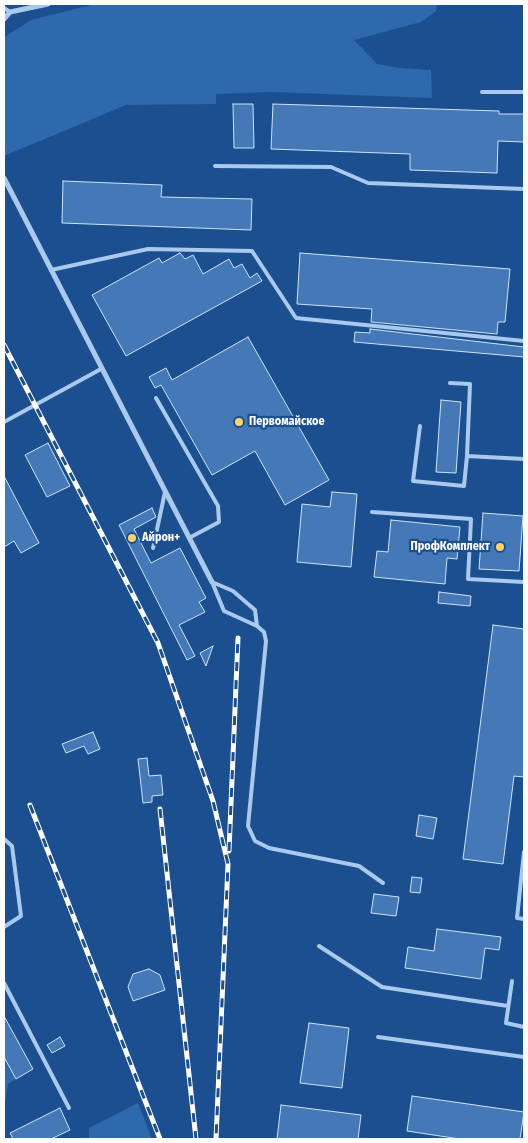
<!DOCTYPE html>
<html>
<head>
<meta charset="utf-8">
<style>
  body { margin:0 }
  #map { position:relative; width:528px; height:1143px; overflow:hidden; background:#1b4f8f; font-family:"Fira Sans Condensed",sans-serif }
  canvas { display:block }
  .frame { position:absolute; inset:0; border:5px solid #fff; pointer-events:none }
</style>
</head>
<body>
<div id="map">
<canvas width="528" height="1143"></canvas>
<div class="frame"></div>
</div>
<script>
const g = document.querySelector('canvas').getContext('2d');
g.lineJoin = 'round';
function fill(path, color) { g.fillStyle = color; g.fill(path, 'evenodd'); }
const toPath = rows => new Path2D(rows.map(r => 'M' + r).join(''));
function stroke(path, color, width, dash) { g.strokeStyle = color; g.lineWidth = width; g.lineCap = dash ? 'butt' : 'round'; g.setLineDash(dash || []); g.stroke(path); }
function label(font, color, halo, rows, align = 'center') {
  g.font = font + ' "Fira Sans Condensed",sans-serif'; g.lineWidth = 4.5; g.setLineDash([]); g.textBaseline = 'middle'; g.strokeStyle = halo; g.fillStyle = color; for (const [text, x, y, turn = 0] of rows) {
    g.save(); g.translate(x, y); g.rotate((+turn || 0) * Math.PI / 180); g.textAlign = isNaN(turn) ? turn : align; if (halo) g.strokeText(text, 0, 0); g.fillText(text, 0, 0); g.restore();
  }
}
fill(toPath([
  [95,4,437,4,436,11,421,22,354,40,377,64,400,68,431,70,432,98,271,92,216,94,216,104,126,105,4,156,4,41,6,36,31,20],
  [4,1057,16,1079,8,1084,4,1109],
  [138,1103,152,1139,89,1139,89,1128]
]), '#2e69ad');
const building = toPath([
  [233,104,253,104,254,148,234,148,233,104],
  [273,104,499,111,499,114,524,114,524,142,498,141,497,173,410,170,410,154,271,149,273,104],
  [63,181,162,185,161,197,252,199,251,230,62,223,63,181],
  [180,253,185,259,193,255,203,274,229,259,234,268,242,264,250,278,257,273,262,281,126,356,92,295,159,258,162,263,180,253],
  [300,253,510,269,505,322,498,322,497,334,371,322,372,309,297,304,300,253],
  [370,329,524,347,524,357,354,342,355,332,370,333,370,329],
  [248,337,329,480,285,505,255,451,212,475,161,385,155,388,149,377,166,368,172,380,248,337],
  [441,400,461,402,456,473,436,472,441,400],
  [48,443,70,486,47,497,25,455,48,443],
  [4,476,39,543,21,553,14,541,4,547,4,476],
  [332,492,357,494,351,567,297,562,302,504,330,507,332,492],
  [152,508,156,517,134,529,151,563,180,548,206,598,199,602,205,612,179,625,195,656,187,660,119,525,152,508],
  [483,513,523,516,519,571,479,569,483,513],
  [391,520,460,527,457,559,447,558,445,584,374,577,377,551,388,552,391,520],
  [439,592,471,596,470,606,438,603,439,592],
  [493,625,524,629,524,777,514,776,503,864,463,859,493,625],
  [213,646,206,666,200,653,213,646],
  [93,732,100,749,88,754,84,746,66,753,62,744,93,732],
  [147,758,149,776,161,775,163,795,152,796,152,802,143,803,138,759,147,758],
  [419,815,437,818,433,839,416,836,419,815],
  [412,877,422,878,420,893,410,892,412,877],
  [374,894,399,897,396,916,371,913,374,894],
  [437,929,501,937,499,950,485,948,481,979,405,968,408,947,434,951,437,929],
  [149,969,160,975,165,990,133,1001,128,987,133,974,149,969],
  [4,1016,33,1069,16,1079,4,1057,4,1016],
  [309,1023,349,1028,342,1088,300,1083,309,1023],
  [60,1037,65,1046,52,1053,47,1045,60,1037],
  [412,1096,524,1112,520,1139,460,1139,407,1131,412,1096],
  [281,1105,361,1115,358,1139,277,1139,281,1105],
  [60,1108,70,1130,51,1139,13,1139,10,1133,60,1108]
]);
fill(building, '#4478b7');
stroke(building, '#cfe3fa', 1);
stroke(toPath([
  [4,8,10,12],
  [482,92,524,92],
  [215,166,331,167,368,183,524,189],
  [51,270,148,249,252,251,296,318,524,341],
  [450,383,470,384,467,456,524,459],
  [156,398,218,506,219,522,189,538],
  [4,422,101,369],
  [420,426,413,481,464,486,467,456],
  [372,512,471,519,468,579,524,582],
  [153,548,165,492],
  [212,582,224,611,257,626,264,632,266,641,248,826,255,841,269,848,359,866,383,883],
  [212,582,233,591,255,610,257,626],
  [4,839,12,846,21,916,4,927],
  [524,852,517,918,524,919],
  [319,946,382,987,508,1006],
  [512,981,506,1023,524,1027],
  [4,983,69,1108],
  [378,1037,524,1057]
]), '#a9c9ee', 4);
stroke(toPath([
  [4,19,10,12,48,4],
  [4,178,212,582]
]), '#a9c9ee', 5);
const rail = toPath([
  [4,345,158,643,213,801,228,864,216,1139],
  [30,805,160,1139],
  [160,809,196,1139],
  [229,851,238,638]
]);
stroke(rail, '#fff', 5);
stroke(rail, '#1b4f8f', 3, [9]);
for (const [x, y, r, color] of [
  [239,422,5,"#ffd166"],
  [132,538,5,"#ffd166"],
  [500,547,5,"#ffd166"]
]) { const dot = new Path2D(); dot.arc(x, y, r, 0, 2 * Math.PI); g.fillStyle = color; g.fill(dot); stroke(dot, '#1b4f8f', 2); }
label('bold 12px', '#fff', '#1b4f8f', [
  ["Первомайское",249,422],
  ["Айрон+",142,538],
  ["ПрофКомплект",490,547,"right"]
], 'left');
</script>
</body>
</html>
